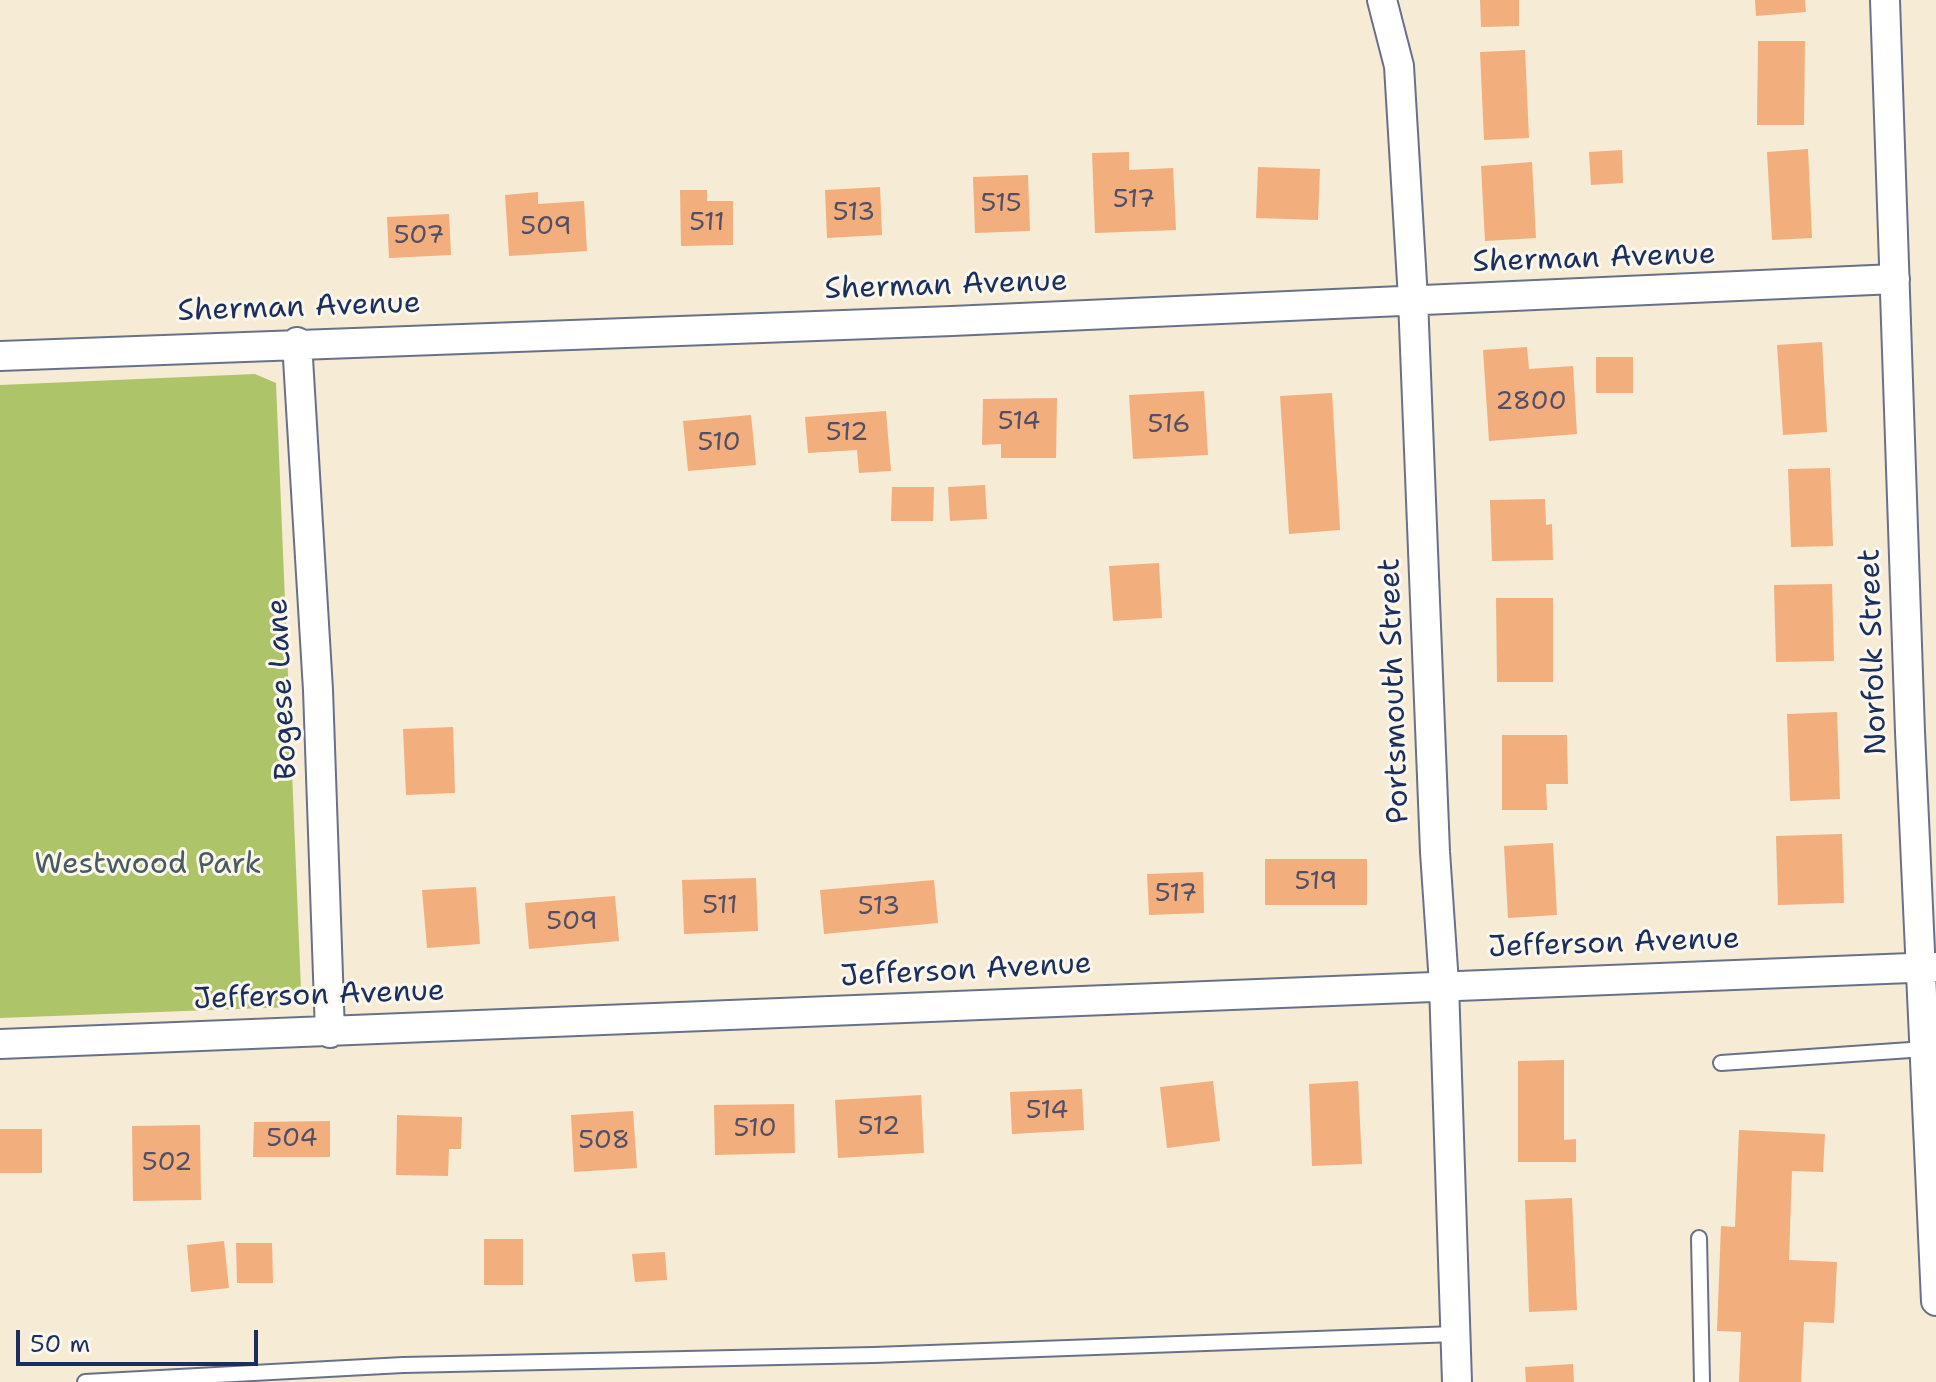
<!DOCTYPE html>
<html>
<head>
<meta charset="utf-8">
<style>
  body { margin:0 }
  #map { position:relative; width:1936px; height:1382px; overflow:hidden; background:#f6ebd5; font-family:"Shantell Sans",sans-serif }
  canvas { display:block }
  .scale { position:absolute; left:16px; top:1330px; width:242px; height:36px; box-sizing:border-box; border:4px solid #1b2f5e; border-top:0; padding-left:10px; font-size:24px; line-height:28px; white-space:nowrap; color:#1b2f5e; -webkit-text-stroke:6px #fbf7ec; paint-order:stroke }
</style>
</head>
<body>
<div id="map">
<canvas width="1936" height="1382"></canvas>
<div class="scale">50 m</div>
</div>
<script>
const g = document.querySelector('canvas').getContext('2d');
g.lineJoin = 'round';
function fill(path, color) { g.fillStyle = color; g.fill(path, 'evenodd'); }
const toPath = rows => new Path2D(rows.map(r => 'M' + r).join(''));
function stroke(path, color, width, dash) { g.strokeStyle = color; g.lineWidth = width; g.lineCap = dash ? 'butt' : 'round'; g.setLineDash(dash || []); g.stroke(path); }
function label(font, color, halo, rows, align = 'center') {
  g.font = font + ' "Shantell Sans",sans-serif'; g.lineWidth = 6; g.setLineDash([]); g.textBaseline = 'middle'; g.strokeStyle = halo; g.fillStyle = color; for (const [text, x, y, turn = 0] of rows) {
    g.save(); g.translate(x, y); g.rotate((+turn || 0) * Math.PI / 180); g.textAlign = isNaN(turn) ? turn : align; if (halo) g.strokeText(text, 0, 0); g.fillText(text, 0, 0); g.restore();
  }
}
fill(toPath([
  [255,374,276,383,301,990,291,1007,0,1018,0,385]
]), '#aec469');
fill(toPath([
  [1480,0,1519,0,1519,26,1481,27],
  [1755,0,1805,0,1806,12,1756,16],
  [1758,41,1805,41,1804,125,1757,125],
  [1525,50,1529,138,1484,140,1480,52],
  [1808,149,1812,238,1772,240,1767,152],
  [1622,150,1623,183,1591,185,1589,152],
  [1129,152,1129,170,1173,168,1176,230,1095,233,1092,153],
  [1532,162,1536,238,1485,241,1481,166],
  [1258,167,1320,169,1318,220,1256,218],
  [1028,175,1030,231,975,233,973,177],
  [880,187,882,235,827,238,825,190],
  [680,190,707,190,707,201,733,201,733,245,681,246],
  [538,192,538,204,584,201,587,251,509,256,505,195],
  [449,214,451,255,389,258,387,217],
  [1822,342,1827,432,1783,435,1777,345],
  [1527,347,1529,369,1573,366,1577,434,1489,441,1483,350],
  [1596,357,1633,357,1633,393,1596,393],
  [1204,391,1208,455,1133,459,1129,395],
  [1332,393,1340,530,1289,534,1280,396],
  [1057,398,1056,458,1001,458,1001,444,982,445,983,399],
  [886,411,891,471,859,473,857,450,808,453,805,417],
  [751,415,756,465,688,471,683,421],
  [1830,468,1833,546,1791,547,1788,469],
  [985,485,987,519,950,521,948,487],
  [892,487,934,487,933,521,891,521],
  [1545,499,1546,525,1552,524,1553,560,1492,561,1490,500],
  [1159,563,1162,618,1113,621,1109,566],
  [1832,584,1834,661,1776,662,1774,585],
  [1496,598,1553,598,1553,682,1497,682],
  [1837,712,1840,799,1790,801,1787,714],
  [453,727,455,793,406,795,403,729],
  [1502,735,1567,735,1568,784,1546,784,1547,810,1502,810],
  [1842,834,1844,903,1778,905,1776,836],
  [1553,843,1557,915,1508,918,1504,846],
  [1265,859,1367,859,1367,905,1265,905],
  [1203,872,1204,913,1149,915,1147,874],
  [756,878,758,931,684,934,682,880],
  [934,880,938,923,824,934,820,890],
  [476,887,480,944,427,948,422,890],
  [615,896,619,941,529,949,525,903],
  [1564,1060,1564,1140,1576,1139,1576,1162,1518,1162,1518,1061],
  [1213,1081,1220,1141,1167,1148,1160,1087],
  [1358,1081,1362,1164,1312,1166,1309,1084],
  [1082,1089,1084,1130,1012,1134,1010,1092],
  [921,1095,924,1153,838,1158,835,1100],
  [794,1104,795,1153,715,1155,714,1105],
  [633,1111,637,1168,574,1172,571,1115],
  [397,1115,462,1117,461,1149,449,1149,448,1176,396,1175],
  [330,1121,330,1157,253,1157,254,1122],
  [200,1125,201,1200,133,1201,132,1126],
  [0,1129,42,1129,42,1173,0,1173],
  [1739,1130,1825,1134,1823,1172,1792,1171,1789,1260,1837,1262,1834,1323,1804,1322,1801,1382,1739,1382,1741,1332,1717,1331,1721,1226,1735,1227],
  [1572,1198,1577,1310,1529,1312,1525,1200],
  [484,1239,523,1239,523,1285,484,1285],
  [224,1241,229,1288,191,1292,187,1245],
  [236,1243,272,1243,273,1283,237,1283],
  [665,1252,667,1280,635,1282,632,1254],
  [1573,1364,1574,1382,1526,1382,1525,1367]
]), '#f2ae7d');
const lane = toPath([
  [1721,1063,1925,1049],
  [1699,1238,1702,1382],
  [85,1382,403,1365,874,1355,1455,1334]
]);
const street = toPath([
  [1382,0,1399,66,1413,299,1435,852,1444,984,1457,1382],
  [1885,0,1910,732,1936,1301],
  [297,342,318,690,330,1033],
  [0,356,952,321,1895,279],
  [0,1044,1936,967]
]);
stroke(lane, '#687188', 18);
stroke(street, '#687188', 32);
stroke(lane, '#fff', 14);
stroke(street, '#fff', 28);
label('26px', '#514f66', null, [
  ["517",1134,200],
  ["515",1001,204],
  ["513",854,213],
  ["511",707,223],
  ["509",546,227],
  ["507",419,236],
  ["2800",1531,402],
  ["514",1019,422],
  ["516",1169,425],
  ["512",847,433],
  ["510",719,443],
  ["519",1316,882],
  ["517",1176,894],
  ["511",720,906],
  ["513",879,907],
  ["509",572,922],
  ["514",1047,1111],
  ["512",879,1127],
  ["510",755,1129],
  ["504",292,1139],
  ["508",604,1141],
  ["502",167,1163]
]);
label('30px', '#1b2f5e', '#fbf7ec', [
  ["Sherman Avenue",1594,259,-2],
  ["Sherman Avenue",946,286,-2],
  ["Sherman Avenue",299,308,-2],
  ["Norfolk Street",1874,652,-92],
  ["Bogese Lane",283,689,-93],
  ["Portsmouth Street",1395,691,-92],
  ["Jefferson Avenue",1614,944,-2],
  ["Jefferson Avenue",966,971,-3],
  ["Jefferson Avenue",319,996,-2]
]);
label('30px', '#475c61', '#fbf7ec', [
  ["Westwood Park",148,865]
]);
</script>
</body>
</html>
